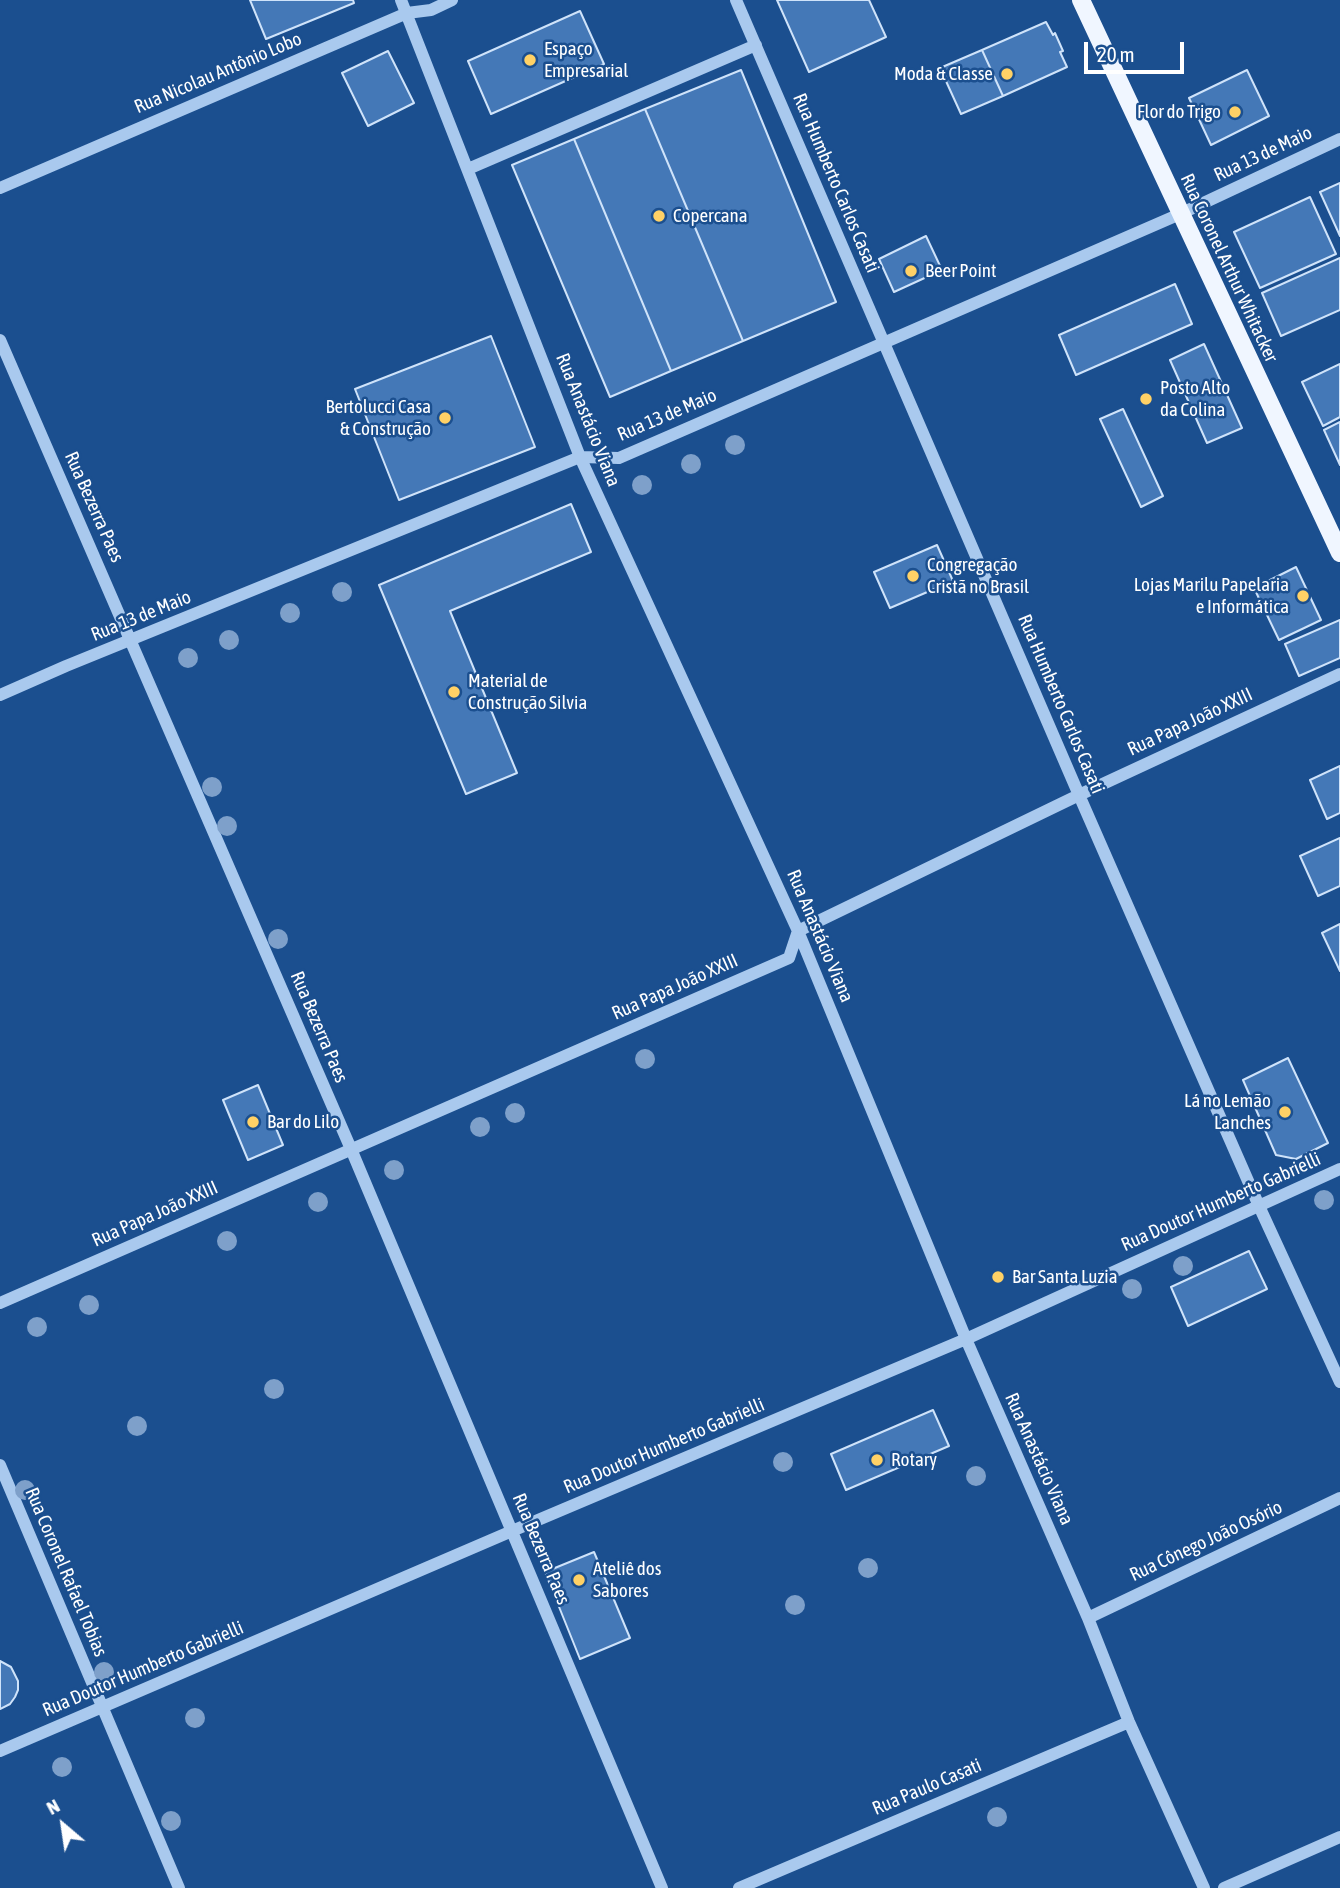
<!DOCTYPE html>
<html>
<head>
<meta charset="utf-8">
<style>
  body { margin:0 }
  #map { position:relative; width:1340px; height:1888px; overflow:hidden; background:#1b4f8f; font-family:"Asap Condensed",sans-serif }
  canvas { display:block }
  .north { position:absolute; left:28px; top:1790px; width:70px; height:70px; -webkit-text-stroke:5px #1b4f8f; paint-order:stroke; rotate:331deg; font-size:19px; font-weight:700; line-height:28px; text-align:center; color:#fff }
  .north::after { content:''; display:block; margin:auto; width:24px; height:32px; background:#fff; clip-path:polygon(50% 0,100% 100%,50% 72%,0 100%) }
  .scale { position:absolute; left:1084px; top:42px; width:100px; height:32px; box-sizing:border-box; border:4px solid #fff; border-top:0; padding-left:9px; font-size:21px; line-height:24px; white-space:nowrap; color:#fff; -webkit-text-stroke:5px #1b4f8f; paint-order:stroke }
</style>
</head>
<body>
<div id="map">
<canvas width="1340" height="1888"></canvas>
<div class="north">N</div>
<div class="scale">20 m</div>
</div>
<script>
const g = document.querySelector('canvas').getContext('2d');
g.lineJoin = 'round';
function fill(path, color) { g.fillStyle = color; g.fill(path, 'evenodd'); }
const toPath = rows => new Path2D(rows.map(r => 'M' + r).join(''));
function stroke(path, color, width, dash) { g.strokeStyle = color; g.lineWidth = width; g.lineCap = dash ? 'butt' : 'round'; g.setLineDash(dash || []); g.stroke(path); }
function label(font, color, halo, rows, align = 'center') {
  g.font = font + ' "Asap Condensed",sans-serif'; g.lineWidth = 5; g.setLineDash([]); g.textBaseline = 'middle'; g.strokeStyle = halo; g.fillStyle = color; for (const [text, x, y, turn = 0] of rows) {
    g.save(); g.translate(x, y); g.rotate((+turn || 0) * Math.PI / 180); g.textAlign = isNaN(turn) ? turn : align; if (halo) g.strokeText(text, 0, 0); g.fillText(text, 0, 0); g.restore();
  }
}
const building = toPath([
  [250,0,353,0,354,3,266,39,250,0],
  [777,0,869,0,886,37,809,72,777,0],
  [580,11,604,64,491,114,468,61,580,11],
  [1046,22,1053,35,1055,33,1063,51,1060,52,1067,67,1003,96,982,50,1046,22],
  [982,50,1003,96,961,114,940,68,982,50],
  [388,51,414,103,368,126,342,73,388,51],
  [741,70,836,302,743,341,645,109,741,70],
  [1247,70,1269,116,1211,145,1189,98,1247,70],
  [645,109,743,341,671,371,574,139,645,109],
  [574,139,671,371,610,397,512,165,574,139],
  [1340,183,1340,236,1320,192,1340,183],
  [1310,197,1336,254,1260,288,1234,232,1310,197],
  [926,236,942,270,894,292,879,259,926,236],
  [1340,258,1340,310,1281,336,1262,293,1340,258],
  [1175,284,1192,324,1076,375,1059,335,1175,284],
  [491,336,535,447,399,500,355,389,491,336],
  [1204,344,1242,428,1207,443,1170,360,1204,344],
  [1340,364,1340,417,1323,426,1302,382,1340,364],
  [1123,409,1163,496,1141,507,1100,419,1123,409],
  [1340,422,1340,465,1324,430,1340,422],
  [571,504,591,552,450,611,517,773,466,794,379,585,571,504],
  [937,545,953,581,890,608,874,572,937,545],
  [1296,567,1321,620,1279,640,1254,588,1296,567],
  [1340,620,1340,658,1299,676,1285,644,1340,620],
  [1340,766,1340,813,1327,819,1310,780,1340,766],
  [1340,838,1340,886,1318,896,1300,856,1340,838],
  [1340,924,1340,971,1322,933,1340,924],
  [1288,1058,1328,1143,1296,1159,1276,1155,1243,1080,1288,1058],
  [258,1085,283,1145,248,1160,223,1100,258,1085],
  [1249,1251,1267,1289,1188,1326,1171,1287,1249,1251],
  [933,1410,949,1446,846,1490,831,1454,933,1410],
  [594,1552,630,1638,580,1659,545,1572,594,1552],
  [0,1661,11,1667,18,1681,18,1690,15,1697,10,1704,0,1709,0,1661]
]);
fill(building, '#4478b7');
stroke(building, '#cfe3fa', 2);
stroke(toPath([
  [401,0,580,457,798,931,966,1339,1088,1618,1129,1722,1204,1888],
  [736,0,1079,795,1259,1206,1340,1382],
  [468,169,756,45],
  [0,188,407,13,431,10,452,0],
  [0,340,351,1149,662,1888],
  [0,695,66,666,580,457,619,458,1180,214,1340,139],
  [0,1303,789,958,798,931,1079,795,1340,674],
  [0,1465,179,1888],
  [1088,1618,1340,1498],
  [0,1751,512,1531,966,1339,1340,1169],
  [739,1888,1129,1722],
  [1224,1888,1340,1837]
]), '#a9c9ee', 12);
stroke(toPath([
  [1081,0,1340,553]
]), '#f0f6ff', 18);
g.fillStyle = '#7ea0ca';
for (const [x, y] of [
  [735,445],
  [691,464],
  [642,485],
  [342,592],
  [290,613],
  [229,640],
  [188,658],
  [212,787],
  [227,826],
  [278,939],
  [645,1059],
  [515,1113],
  [480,1127],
  [394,1170],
  [1324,1200],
  [318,1202],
  [227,1241],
  [1183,1266],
  [1132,1289],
  [89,1305],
  [37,1327],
  [274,1389],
  [137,1426],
  [783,1462],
  [976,1476],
  [25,1490],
  [868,1568],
  [795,1605],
  [104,1672],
  [195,1718],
  [62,1767],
  [997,1817],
  [171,1821]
]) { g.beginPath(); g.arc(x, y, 10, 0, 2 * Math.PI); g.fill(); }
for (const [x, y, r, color] of [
  [530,60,7,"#ffd166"],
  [1007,74,7,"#ffd166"],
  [1235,112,7,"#ffd166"],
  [659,216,7,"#ffd166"],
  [911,271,7,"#ffd166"],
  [1146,399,7,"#ffd166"],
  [445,418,7,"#ffd166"],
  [913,576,7,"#ffd166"],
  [1303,596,7,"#ffd166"],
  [454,692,7,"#ffd166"],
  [1285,1112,7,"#ffd166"],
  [253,1122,7,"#ffd166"],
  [998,1277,7,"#ffd166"],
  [877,1460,7,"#ffd166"],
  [579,1580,7,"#ffd166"]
]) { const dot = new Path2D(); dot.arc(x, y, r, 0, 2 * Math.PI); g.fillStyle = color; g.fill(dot); stroke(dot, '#1b4f8f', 2.5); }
label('19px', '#fff', '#1b4f8f', [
  ["Espaço",544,49],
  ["Empresarial",544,71],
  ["Moda & Classe",993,74,"right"],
  ["Flor do Trigo",1221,112,"right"],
  ["Copercana",673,216],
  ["Beer Point",925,271],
  ["Posto Alto",1160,388],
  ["da Colina",1160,410],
  ["Bertolucci Casa",431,407,"right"],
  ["& Construção",431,429,"right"],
  ["Congregação",927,565],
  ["Cristã no Brasil",927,587],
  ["Lojas Marilu Papelaria",1289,585,"right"],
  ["e Informática",1289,607,"right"],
  ["Material de",468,681],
  ["Construção Silvia",468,703],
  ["Lá no Lemão",1271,1101,"right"],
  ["Lanches",1271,1123,"right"],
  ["Bar do Lilo",267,1122],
  ["Bar Santa Luzia",1012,1277],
  ["Rotary",891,1460],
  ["Ateliê dos",593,1569],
  ["Sabores",593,1591]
], 'left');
label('19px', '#fff', '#1b4f8f', [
  ["Rua Nicolau Antônio Lobo",218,73,-23],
  ["Rua 13 de Maio",1263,154,-25],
  ["Rua Humberto Carlos Casati",836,183,67],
  ["Rua Coronel Arthur Whitacker",1229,268,65],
  ["Rua 13 de Maio",667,415,-23],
  ["Rua Anastácio Viana",588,420,68],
  ["Rua Bezerra Paes",94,507,66],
  ["Rua 13 de Maio",141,616,-22],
  ["Rua Humberto Carlos Casati",1061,704,67],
  ["Rua Papa João XXIII",1190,722,-25],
  ["Rua Anastácio Viana",820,936,67],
  ["Rua Papa João XXIII",675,987,-24],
  ["Rua Bezerra Paes",319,1027,67],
  ["Rua Doutor Humberto Gabrielli",1221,1202,-24],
  ["Rua Papa João XXIII",155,1214,-24],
  ["Rua Doutor Humberto Gabrielli",664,1446,-23],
  ["Rua Anastácio Viana",1039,1459,66],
  ["Rua Cônego João Osório",1206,1541,-25],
  ["Rua Bezerra Paes",541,1549,67],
  ["Rua Coronel Rafael Tobias",66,1572,67],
  ["Rua Doutor Humberto Gabrielli",143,1669,-23],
  ["Rua Paulo Casati",927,1787,-23]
]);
</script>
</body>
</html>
